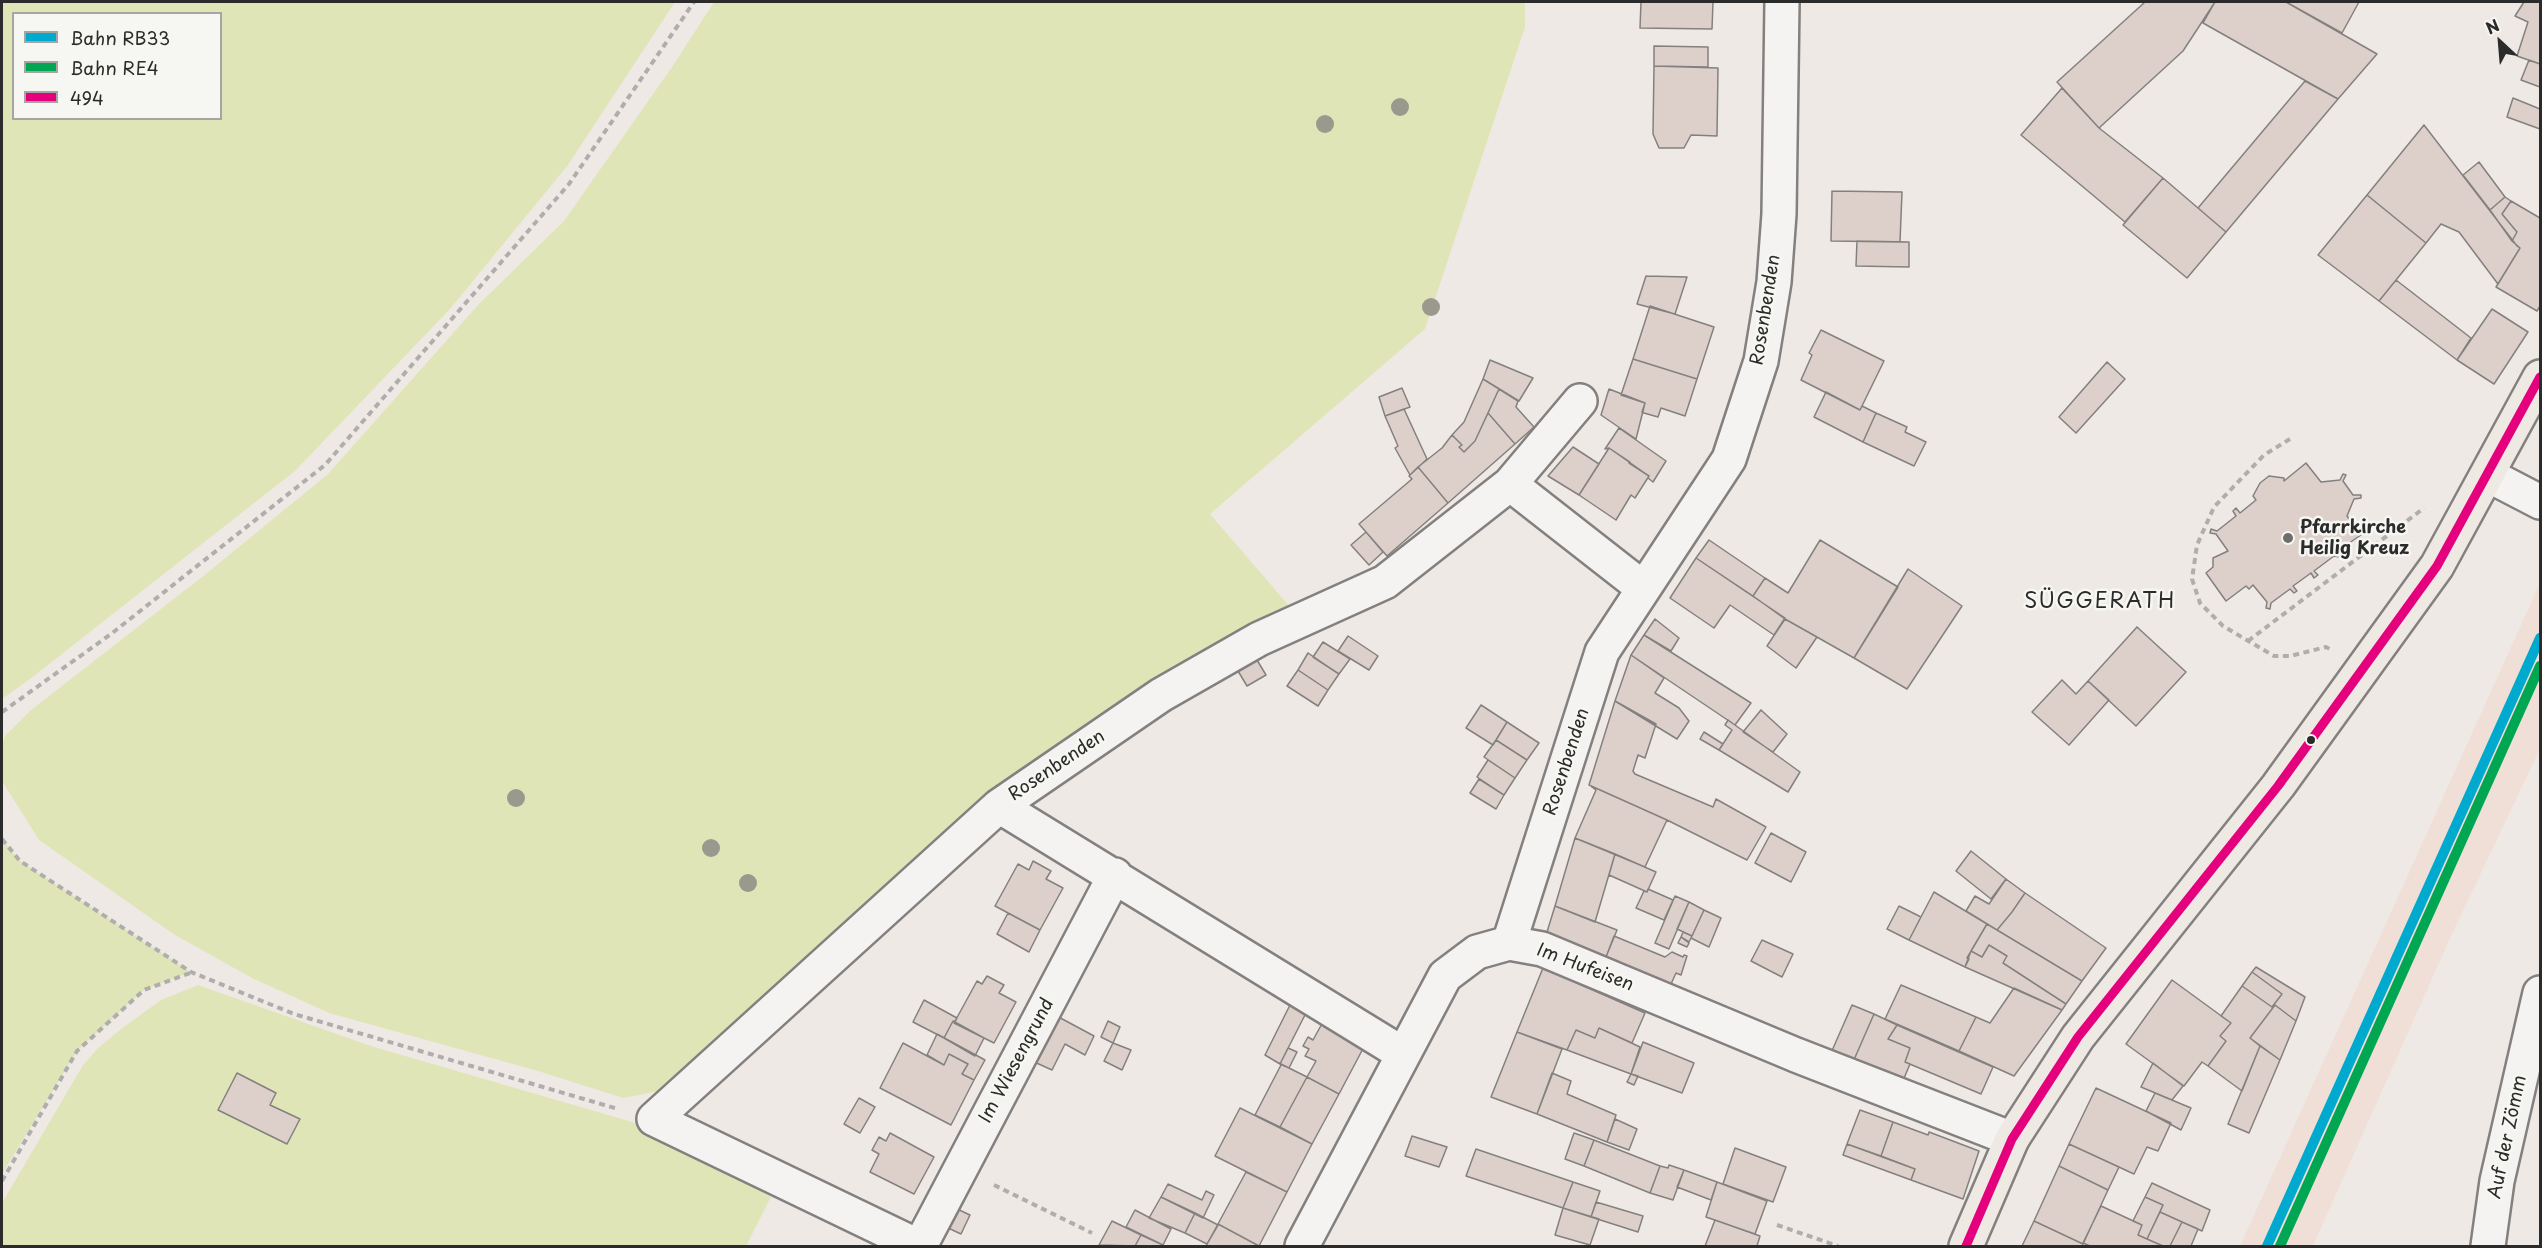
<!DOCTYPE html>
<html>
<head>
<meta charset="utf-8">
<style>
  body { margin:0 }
  #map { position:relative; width:2542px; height:1248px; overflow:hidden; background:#efe9e5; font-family:"Playpen Sans",sans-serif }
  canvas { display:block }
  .frame { position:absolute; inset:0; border:3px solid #2b2b2b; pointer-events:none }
  .legend { position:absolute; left:12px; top:12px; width:210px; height:108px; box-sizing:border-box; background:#f6f6f2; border:2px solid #a5a5a2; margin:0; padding:8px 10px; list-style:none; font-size:18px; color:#2b2b2b }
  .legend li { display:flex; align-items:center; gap:12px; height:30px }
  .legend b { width:30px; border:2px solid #a5a5a2 }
  .north { position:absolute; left:2470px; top:12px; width:60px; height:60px; -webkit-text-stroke:4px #f6f6f2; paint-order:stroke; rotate:334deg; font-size:16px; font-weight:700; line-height:24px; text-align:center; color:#2b2b2b }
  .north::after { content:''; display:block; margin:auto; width:21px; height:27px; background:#2b2b2b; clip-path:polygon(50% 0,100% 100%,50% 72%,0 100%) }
</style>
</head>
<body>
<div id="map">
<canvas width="2542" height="1248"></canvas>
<div class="frame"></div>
<ul class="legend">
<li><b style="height:8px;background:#00a9ce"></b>Bahn RB33</li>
<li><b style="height:8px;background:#00a651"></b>Bahn RE4</li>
<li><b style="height:8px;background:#e5007d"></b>494</li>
</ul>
<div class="north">N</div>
</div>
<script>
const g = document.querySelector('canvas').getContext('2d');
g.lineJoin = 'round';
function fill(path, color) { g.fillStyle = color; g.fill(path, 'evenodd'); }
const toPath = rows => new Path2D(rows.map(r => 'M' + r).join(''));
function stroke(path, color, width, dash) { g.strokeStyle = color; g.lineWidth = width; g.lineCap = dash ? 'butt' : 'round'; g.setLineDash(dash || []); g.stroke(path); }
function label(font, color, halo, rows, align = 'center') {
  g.font = font + ' "Playpen Sans",sans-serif'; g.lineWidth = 5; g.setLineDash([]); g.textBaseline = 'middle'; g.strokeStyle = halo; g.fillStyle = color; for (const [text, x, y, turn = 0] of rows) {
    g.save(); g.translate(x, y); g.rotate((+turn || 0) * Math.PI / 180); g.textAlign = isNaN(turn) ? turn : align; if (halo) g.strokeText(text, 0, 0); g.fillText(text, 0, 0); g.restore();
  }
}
fill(toPath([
  [2540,583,2540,749,2451,936,2313,1246,2240,1246]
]), '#efdfd7');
fill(toPath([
  [2,2,675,2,568,165,450,309,295,471,30,679,2,699],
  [14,14,220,14,220,118,14,118],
  [714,2,1525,2,1525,27,1425,329,1210,514,1291,608,1170,676,664,1090,623,1098,538,1071,329,1013,252,978,175,935,39,840,2,781,2,745,5,736,31,710,207,573,328,474,478,305,564,221,672,67],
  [2,839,20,861,191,972,144,990,77,1051,2,1174],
  [198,985,371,1046,646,1126,771,1197,746,1246,2,1246,2,1203,83,1065,98,1048,121,1029,161,1000]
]), '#e0e5b8');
const building = toPath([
  [1641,2,1713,2,1712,29,1640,28,1641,2],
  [2145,2,2215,2,2183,51,2099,128,2057,82,2145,2],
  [2215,2,2286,2,2377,54,2338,99,2203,23,2215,2],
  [2286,2,2359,2,2342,33,2286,2],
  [2524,2,2540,2,2540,64,2517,56,2528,22,2515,16,2524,2],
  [1654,46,1708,47,1708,67,1654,66,1654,46],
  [2529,60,2540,64,2540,87,2521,80,2529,60],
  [1654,66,1718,68,1717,136,1691,135,1684,148,1659,148,1653,134,1654,66],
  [2305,81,2338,99,2226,232,2198,208,2305,81],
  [2062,88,2099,128,2163,178,2125,222,2021,135,2062,88],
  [2513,98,2540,109,2540,129,2507,117,2513,98],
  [2424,125,2517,246,2520,248,2498,284,2459,232,2441,224,2426,243,2367,195,2424,125],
  [2479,162,2505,197,2490,210,2463,175,2479,162],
  [2163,178,2226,232,2187,278,2123,225,2163,178],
  [1832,191,1902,192,1900,242,1831,241,1832,191],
  [2367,195,2426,243,2379,301,2318,255,2367,195],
  [2505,197,2511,201,2502,214,2517,232,2512,241,2490,210,2505,197],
  [2511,201,2540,218,2540,306,2537,311,2496,287,2520,248,2512,241,2517,232,2502,214,2511,201],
  [1857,241,1909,242,1909,267,1856,266,1857,241],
  [1646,276,1687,277,1675,314,1637,304,1646,276],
  [2396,280,2471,338,2457,360,2379,301,2396,280],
  [1650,306,1714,327,1697,379,1633,359,1650,306],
  [2492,309,2528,332,2494,384,2457,360,2492,309],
  [1821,330,1884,361,1860,410,1801,380,1812,355,1809,353,1821,330],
  [1633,359,1697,379,1685,416,1661,408,1658,417,1644,413,1642,412,1645,403,1621,395,1633,359],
  [1490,360,1533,378,1519,401,1483,379,1490,360],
  [2107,362,2125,379,2076,433,2059,417,2107,362],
  [1483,379,1499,389,1475,441,1464,452,1459,447,1462,445,1452,435,1464,422,1483,379],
  [1402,388,1410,407,1385,416,1379,397,1402,388],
  [1499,389,1518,401,1516,407,1534,427,1515,444,1488,413,1499,389],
  [1609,389,1645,403,1636,439,1601,415,1609,389],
  [1826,392,1860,410,1862,406,1876,413,1863,442,1814,417,1826,392],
  [1404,409,1427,459,1410,475,1395,448,1398,446,1385,416,1404,409],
  [1488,413,1515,444,1448,503,1418,467,1442,448,1452,435,1462,445,1459,447,1464,452,1475,441,1488,413],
  [1876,413,1907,427,1905,432,1926,442,1914,466,1863,442,1876,413],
  [1619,428,1666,461,1653,482,1648,478,1649,476,1629,463,1630,462,1609,448,1605,449,1619,428],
  [1573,447,1599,464,1579,495,1548,476,1573,447],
  [1609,448,1649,476,1635,498,1631,495,1616,520,1579,495,1609,448],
  [2306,463,2321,482,2340,480,2343,474,2346,475,2343,481,2353,495,2361,495,2361,498,2354,499,2347,516,2361,535,2336,552,2340,553,2339,557,2334,556,2314,571,2318,575,2314,578,2311,573,2293,586,2297,591,2294,593,2290,589,2271,603,2270,609,2266,608,2267,602,2253,585,2249,589,2246,586,2226,601,2206,573,2213,567,2213,558,2228,551,2216,534,2210,533,2211,529,2217,531,2236,516,2233,511,2236,508,2240,513,2256,500,2253,496,2260,483,2269,476,2284,478,2284,481,2306,463],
  [1418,467,1448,503,1387,556,1359,524,1412,479,1409,476,1418,467],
  [1366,532,1383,552,1369,565,1351,545,1366,532],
  [1709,540,1765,578,1753,596,1696,558,1709,540],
  [1820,540,1898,587,1854,658,1785,619,1753,596,1765,578,1788,593,1820,540],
  [1696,558,1785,618,1774,635,1730,605,1714,628,1670,598,1696,558],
  [1908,569,1962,606,1907,689,1854,658,1908,569],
  [1655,619,1679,638,1671,651,1644,635,1655,619],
  [1785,619,1817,637,1796,668,1767,646,1785,619],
  [2137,627,2186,672,2136,726,2088,681,2137,627],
  [1644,635,1751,703,1735,725,1631,655,1644,635],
  [1348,636,1378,656,1369,670,1338,651,1348,636],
  [1323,642,1350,659,1339,674,1313,657,1323,642],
  [1308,653,1339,674,1328,690,1298,670,1308,653],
  [1631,655,1664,678,1655,693,1679,708,1689,721,1677,739,1615,701,1631,655],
  [1257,660,1266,675,1247,686,1238,671,1257,660],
  [1298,670,1328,690,1318,706,1287,686,1298,670],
  [2062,680,2076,694,2088,681,2109,700,2069,745,2032,712,2062,680],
  [1615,701,1656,724,1645,758,1638,755,1633,771,1635,774,1713,807,1716,799,1766,827,1747,860,1667,820,1589,785,1615,701],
  [1481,705,1507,722,1493,745,1466,728,1481,705],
  [1761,710,1787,734,1773,752,1743,732,1761,710],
  [1728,720,1800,772,1788,792,1719,750,1732,730,1725,725,1728,720],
  [1507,722,1539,743,1527,760,1496,740,1507,722],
  [1704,732,1723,744,1719,750,1700,739,1704,732],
  [1496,740,1527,760,1515,778,1484,757,1496,740],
  [1488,760,1515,778,1504,795,1477,777,1488,760],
  [1479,779,1504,795,1496,809,1470,793,1479,779],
  [1589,785,1667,820,1645,867,1575,838,1596,790,1589,785],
  [1771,833,1806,852,1791,882,1755,863,1771,833],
  [1575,838,1615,854,1595,922,1555,906,1575,838],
  [1971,851,2006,879,1991,899,1956,871,1971,851],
  [1615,854,1656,872,1647,892,1609,875,1615,854],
  [1033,861,1051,871,1046,879,1063,888,1040,930,995,906,1018,864,1029,870,1033,861],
  [2006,879,2025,893,2012,912,1997,930,1966,911,1975,896,1989,904,2006,879],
  [1648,889,1673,900,1664,920,1636,908,1644,891,1647,892,1648,889],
  [1934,892,1987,924,1967,958,1969,959,1965,967,1909,940,1934,892],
  [2025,893,2106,948,2082,981,1997,930,2012,912,2025,893],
  [1675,896,1689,902,1669,949,1655,943,1675,896],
  [1689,902,1704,910,1692,936,1677,929,1689,902],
  [1555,906,1617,930,1606,957,1547,932,1555,906],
  [1899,906,1921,917,1909,940,1887,929,1899,906],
  [1704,910,1721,918,1709,947,1691,938,1704,910],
  [1008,913,1040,930,1029,952,997,934,1008,913],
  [1987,924,2082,981,2066,1004,2003,963,2007,956,1989,945,1982,957,1971,951,1987,924],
  [1683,932,1692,936,1689,942,1681,937,1683,932],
  [1614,936,1665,957,1672,952,1683,957,1684,955,1687,956,1681,975,1676,973,1671,984,1606,957,1614,936],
  [1681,937,1689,943,1687,947,1678,943,1681,937],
  [1762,940,1793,954,1782,977,1751,961,1762,940],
  [1989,945,2007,956,2003,963,2066,1004,2062,1010,1965,967,1971,951,1982,957,1989,945],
  [2256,967,2305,997,2296,1021,2275,1005,2250,1038,2260,1046,2242,1091,2208,1066,2226,1041,2220,1036,2231,1023,2221,1016,2242,986,2272,1007,2282,994,2252,972,2256,967],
  [1543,968,1645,1013,1632,1043,1599,1028,1595,1038,1576,1030,1567,1050,1517,1032,1543,968],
  [2252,972,2282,994,2272,1007,2242,986,2252,972],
  [987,976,1004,985,999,993,1016,1002,994,1043,954,1023,977,981,982,984,987,976],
  [2172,980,2231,1023,2220,1036,2226,1041,2208,1066,2202,1062,2184,1086,2126,1044,2172,980],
  [1901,985,1976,1017,1959,1051,1885,1019,1901,985],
  [2014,988,2062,1010,2014,1076,1959,1051,1976,1017,1990,1023,2014,988],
  [924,1000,957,1018,955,1022,953,1021,944,1038,913,1022,924,1000],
  [1291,1003,1307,1011,1280,1064,1265,1055,1291,1003],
  [1852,1005,1874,1014,1853,1062,1831,1053,1852,1005],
  [2275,1005,2296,1021,2280,1060,2250,1038,2275,1005],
  [1053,1014,1094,1036,1085,1055,1065,1044,1052,1070,1030,1060,1053,1014],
  [1874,1014,1897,1025,1888,1039,1910,1048,1905,1062,1910,1064,1902,1083,1853,1062,1874,1014],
  [1324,1020,1366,1043,1339,1094,1307,1077,1316,1061,1305,1056,1309,1049,1303,1046,1308,1037,1313,1040,1324,1020],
  [953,1021,984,1038,975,1056,944,1038,953,1021],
  [1108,1021,1120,1027,1113,1043,1101,1037,1108,1021],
  [1897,1025,1993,1067,1981,1094,1905,1062,1910,1048,1888,1039,1897,1025],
  [1599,1028,1640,1047,1631,1074,1567,1050,1576,1030,1595,1038,1599,1028],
  [1517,1032,1562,1049,1537,1114,1491,1097,1517,1032],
  [937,1034,985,1060,974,1080,962,1074,968,1064,949,1054,944,1065,927,1055,937,1034],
  [1643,1042,1694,1063,1682,1093,1631,1074,1643,1042],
  [903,1043,944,1065,949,1054,968,1064,962,1074,974,1080,951,1125,880,1088,903,1043],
  [1113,1043,1131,1050,1122,1070,1104,1061,1113,1043],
  [2260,1046,2280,1060,2249,1133,2228,1124,2260,1046],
  [1288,1048,1297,1052,1289,1068,1280,1064,1288,1048],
  [1279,1063,1307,1077,1280,1127,1255,1115,1281,1065,1279,1063],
  [2153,1063,2183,1086,2172,1100,2141,1087,2153,1063],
  [237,1073,276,1093,270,1105,300,1119,287,1144,218,1110,237,1073],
  [1552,1073,1571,1081,1567,1094,1616,1115,1607,1142,1537,1114,1552,1073],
  [1631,1074,1638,1076,1634,1085,1627,1082,1631,1074],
  [1307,1077,1339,1094,1312,1144,1280,1127,1307,1077],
  [2096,1088,2171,1123,2158,1151,2147,1147,2134,1174,2069,1144,2096,1088],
  [2155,1093,2191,1108,2181,1130,2146,1111,2155,1093],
  [859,1098,875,1107,860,1133,844,1124,859,1098],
  [1240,1108,1312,1144,1287,1192,1215,1156,1240,1108],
  [1860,1110,1893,1122,1881,1156,1847,1144,1860,1110],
  [1615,1119,1637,1129,1629,1150,1607,1142,1615,1119],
  [1893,1122,1928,1135,1929,1132,1979,1151,1963,1199,1911,1180,1915,1169,1881,1156,1893,1122],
  [890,1133,934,1157,914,1194,870,1172,879,1154,872,1150,879,1137,886,1141,890,1133],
  [1574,1133,1594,1140,1584,1166,1565,1159,1574,1133],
  [1412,1136,1447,1147,1439,1167,1405,1156,1412,1136],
  [1594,1140,1660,1166,1650,1193,1584,1166,1594,1140],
  [1847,1144,1915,1169,1911,1180,1843,1155,1847,1144],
  [2069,1144,2119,1167,2108,1190,2059,1166,2069,1144],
  [1735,1148,1786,1167,1773,1202,1723,1184,1735,1148],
  [1476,1149,1573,1182,1563,1208,1466,1176,1476,1149],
  [1669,1165,1684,1170,1673,1200,1650,1193,1660,1166,1668,1168,1669,1165],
  [2059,1166,2108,1190,2083,1244,2034,1221,2059,1166],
  [1684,1170,1717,1182,1711,1200,1677,1187,1684,1170],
  [1246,1172,1287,1192,1259,1246,1218,1224,1246,1172],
  [1573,1182,1600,1191,1591,1217,1563,1208,1573,1182],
  [1717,1182,1767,1201,1755,1234,1706,1217,1717,1182],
  [2152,1183,2210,1210,2202,1231,2160,1212,2163,1205,2145,1197,2152,1183],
  [1168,1184,1202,1200,1206,1191,1214,1195,1203,1218,1161,1197,1168,1184],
  [1161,1197,1195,1213,1185,1233,1149,1218,1161,1197],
  [2145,1197,2163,1205,2147,1239,2138,1235,2142,1225,2133,1221,2145,1197],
  [1596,1202,1643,1216,1638,1232,1591,1217,1596,1202],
  [2101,1206,2142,1225,2138,1235,2163,1246,2090,1246,2083,1243,2101,1206],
  [955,1208,970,1215,961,1234,946,1227,955,1208],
  [1563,1208,1599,1219,1590,1245,1555,1235,1563,1208],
  [1135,1210,1171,1229,1163,1245,1126,1227,1135,1210],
  [2160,1212,2182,1222,2170,1246,2163,1246,2147,1239,2160,1212],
  [1195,1213,1218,1225,1207,1244,1185,1233,1195,1213],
  [1715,1220,1760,1236,1757,1246,1705,1246,1715,1220],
  [1112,1221,1141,1235,1135,1246,1099,1245,1112,1221],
  [2034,1221,2083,1244,2082,1246,2022,1246,2034,1221],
  [2182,1222,2198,1229,2191,1246,2170,1246,2182,1222],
  [1218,1224,1259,1246,1206,1246,1218,1224],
  [1141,1235,1163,1245,1162,1246,1135,1246,1141,1235]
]);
fill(building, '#ddd0ca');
stroke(building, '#83807f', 1.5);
const minor = toPath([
  [2488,475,2540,502],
  [1510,484,1643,588],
  [999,806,1403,1054],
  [1509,943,1602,652,1729,459,1761,361,1774,282,1779,214,1782,2],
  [918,1246,654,1119,999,806,1161,695,1259,639,1385,582,1510,484,1580,401],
  [920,1246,1115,875],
  [1302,1246,1445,976,1477,952,1509,943,1542,949,1796,1055,2012,1139],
  [2488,1246,2497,1181,2540,993]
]);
const major = toPath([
  [1966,1246,2012,1139,2078,1037,2278,786,2437,566,2540,377]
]);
stroke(minor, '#83807f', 38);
stroke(major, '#83807f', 38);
stroke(toPath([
  [2290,439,2264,455,2214,507,2197,545,2192,579,2200,603,2223,626,2274,656,2290,656,2326,647,2332,650],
  [2248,641,2424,508],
  [2,712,111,634,325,465,569,184,694,2],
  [2,839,20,861,191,972,294,1014,618,1109],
  [2,1181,77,1051,144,990,190,973],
  [994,1185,1092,1233],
  [1777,1225,1838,1246]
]), '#afaead', 4, [6, 4.5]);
stroke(minor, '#f4f3f1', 33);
stroke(major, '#eee9e2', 33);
stroke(toPath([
  [1966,1246,2012,1139,2078,1037,2278,786,2437,566,2540,377]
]), '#e5007d', 9);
stroke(toPath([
  [2267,1246,2540,638]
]), '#00a9ce', 10);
stroke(toPath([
  [2280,1246,2540,666]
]), '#00a651', 10);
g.fillStyle = '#9a998d';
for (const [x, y] of [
  [1400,107],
  [1325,124],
  [1431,307],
  [516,798],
  [711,848],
  [748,883]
]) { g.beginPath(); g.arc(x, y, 9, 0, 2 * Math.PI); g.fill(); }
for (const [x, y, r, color] of [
  [2288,538,6,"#706e6c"],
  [2311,740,5,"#2b2b2b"]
]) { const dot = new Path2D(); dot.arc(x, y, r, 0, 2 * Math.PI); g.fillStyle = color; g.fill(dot); stroke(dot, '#f6f6f2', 2); }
label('18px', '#2b2b2b', '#f6f6f2', [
  ["Rosenbenden",1766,310,-81],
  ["Rosenbenden",1567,762,-72],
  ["Rosenbenden",1057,766,-34],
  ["Im Hufeisen",1585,968,21],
  ["Im Wiesengrund",1017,1061,-62],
  ["Auf der Zömm",2508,1137,-78]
]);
label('bold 18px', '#2b2b2b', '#f6f6f2', [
  ["Pfarrkirche",2300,528],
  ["Heilig Kreuz",2300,549]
], 'left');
g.letterSpacing = '1.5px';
label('21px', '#2b2b2b', '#f6f6f2', [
  ["SÜGGERATH",2100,602]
]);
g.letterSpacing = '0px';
</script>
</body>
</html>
